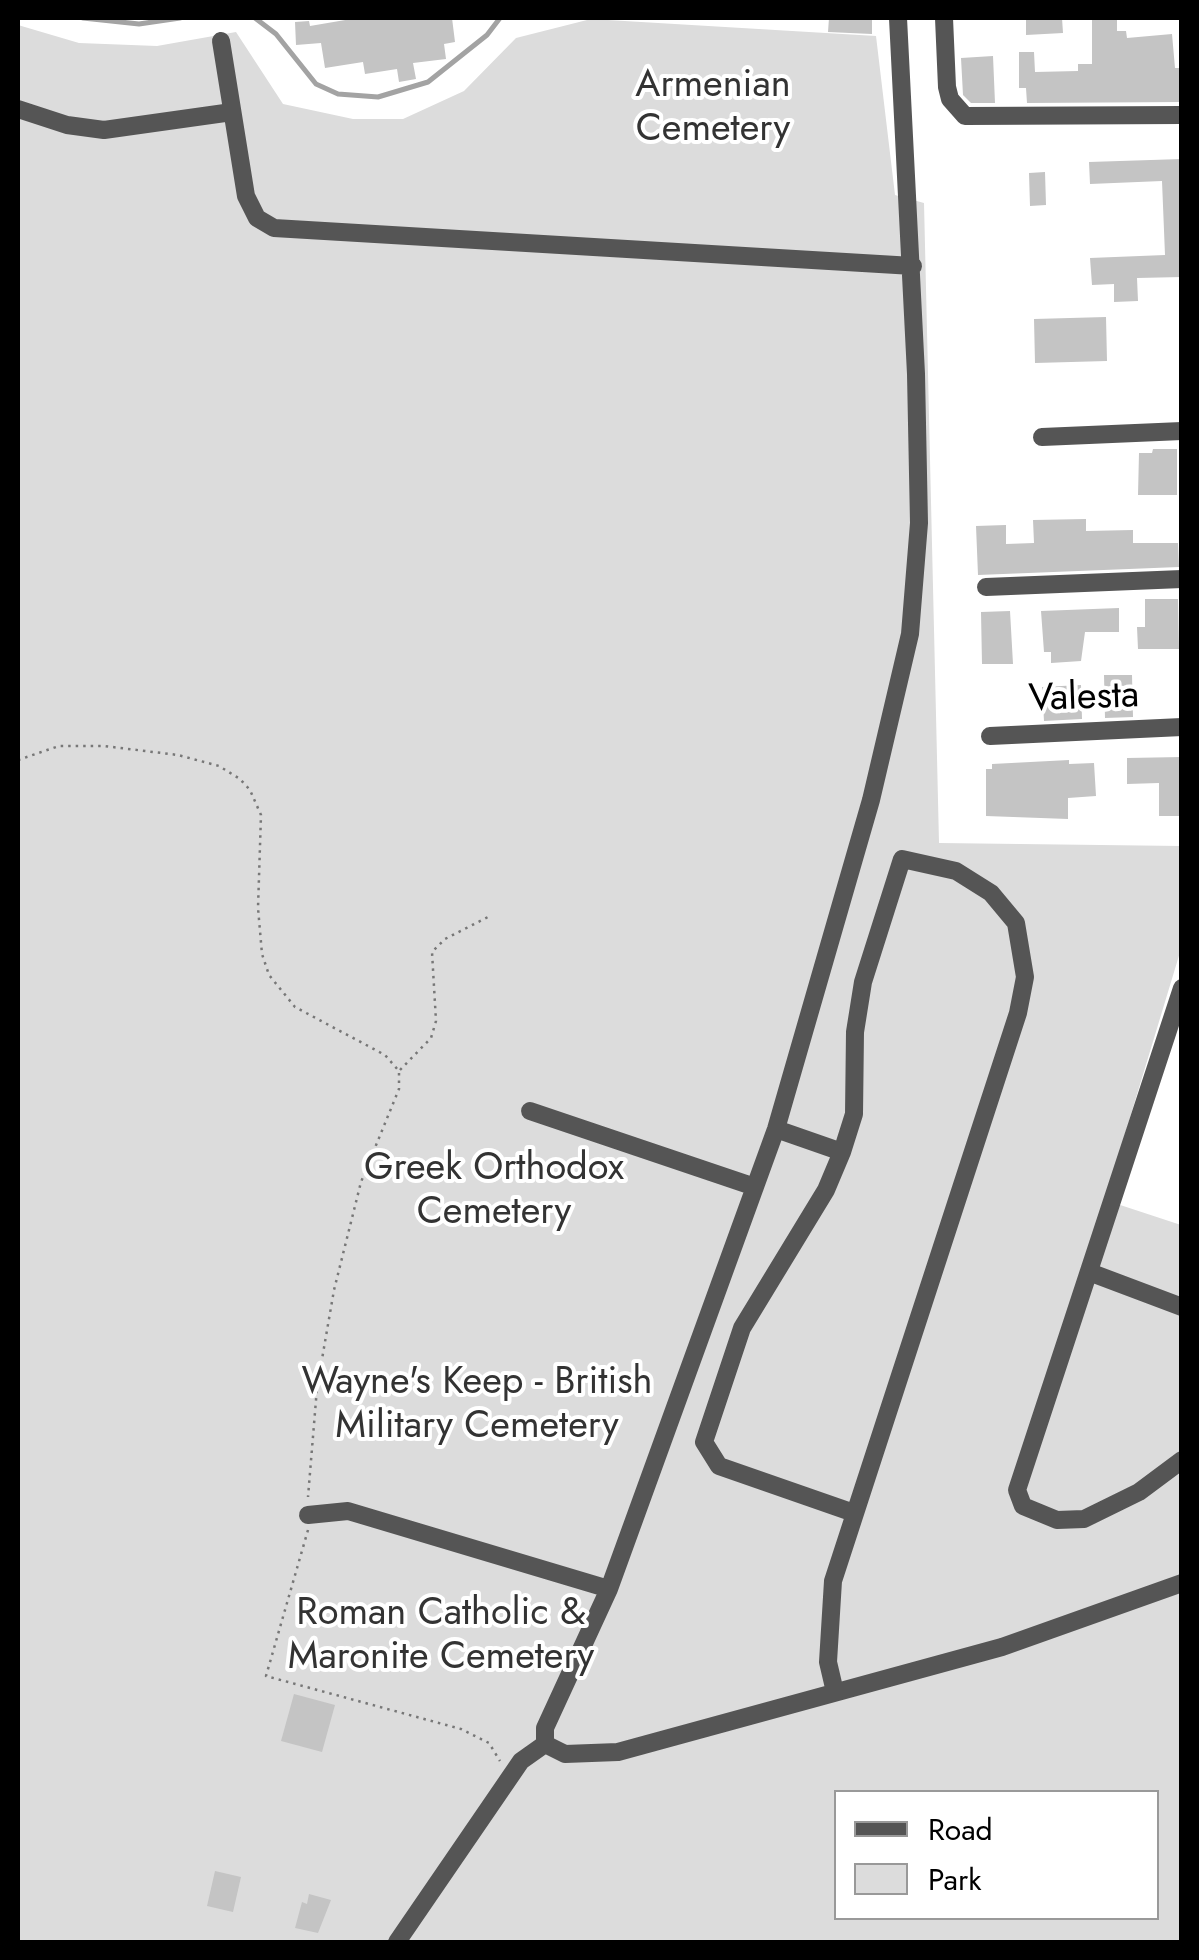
<!DOCTYPE html>
<html>
<head>
<meta charset="utf-8">
<style>
  body { margin:0 }
  #map { position:relative; width:1199px; height:1960px; overflow:hidden; background:#fff; font-family:Jost,sans-serif }
  canvas { display:block }
  .frame { position:absolute; inset:0; border:20px solid #000; pointer-events:none }
  .legend { position:absolute; left:834px; top:1790px; width:325px; height:130px; box-sizing:border-box; background:#fff; border:2px solid #999; margin:0; padding:12px 18px; list-style:none; font-size:30px; color:#000 }
  .legend li { display:flex; align-items:center; gap:20px; height:50px }
  .legend b { width:50px; border:2px solid #999 }
</style>
</head>
<body>
<div id="map">
<canvas width="1199" height="1960"></canvas>
<div class="frame"></div>
<ul class="legend">
<li><b style="height:12px;background:#555"></b>Road</li>
<li><b style="height:28px;background:#dcdcdc"></b>Park</li>
</ul>
</div>
<script>
const g = document.querySelector('canvas').getContext('2d');
g.lineJoin = 'round';
function fill(path, color) { g.fillStyle = color; g.fill(path, 'evenodd'); }
const toPath = rows => new Path2D(rows.map(r => 'M' + r).join(''));
function stroke(path, color, width, dash) { g.strokeStyle = color; g.lineWidth = width; g.lineCap = dash ? 'butt' : 'round'; g.setLineDash(dash || []); g.stroke(path); }
function label(font, color, halo, rows, align = 'center') {
  g.font = font + ' Jost,sans-serif'; g.lineWidth = 8; g.setLineDash([]); g.textBaseline = 'middle'; g.strokeStyle = halo; g.fillStyle = color; for (const [text, x, y, turn = 0] of rows) {
    g.save(); g.translate(x, y); g.rotate((+turn || 0) * Math.PI / 180); g.textAlign = isNaN(turn) ? turn : align; if (halo) g.strokeText(text, 0, 0); g.fillText(text, 0, 0); g.restore();
  }
}
fill(toPath([
  [591,19,876,36,895,195,924,203,939,843,1181,846,1181,949,1105,1200,1181,1225,1181,1942,18,1942,18,25,79,43,157,46,236,32,283,104,353,119,403,119,464,91,516,38],
  [836,1792,1156,1792,1156,1918,836,1918]
]), '#dcdcdc');
stroke(toPath([
  [83,18,139,24,180,18],
  [255,18,276,34,316,84,338,94,378,97,428,82,487,35,500,18]
]), '#a3a3a3', 5);
fill(toPath([
  [357,18,452,18,455,42,444,44,446,59,413,63,416,79,399,82,397,69,365,74,363,62,325,68,321,43,296,45,295,22,309,21,310,26],
  [829,18,872,18,872,34,828,32],
  [1026,18,1062,18,1063,33,1026,35],
  [1092,18,1117,18,1117,31,1126,31,1127,38,1172,34,1175,68,1182,68,1182,102,1027,103,1026,88,1019,88,1019,52,1034,52,1035,72,1078,71,1078,64,1092,64],
  [993,56,995,103,971,103,963,95,961,58],
  [1182,159,1182,277,1137,278,1138,301,1114,302,1114,284,1092,285,1090,258,1165,255,1162,181,1090,184,1089,162],
  [1045,172,1046,205,1030,206,1029,173],
  [1106,317,1107,361,1035,363,1034,319],
  [1153,449,1177,449,1177,495,1138,495,1139,453,1152,453],
  [1086,519,1086,531,1133,530,1133,543,1178,543,1179,567,978,575,976,526,1006,525,1006,544,1034,543,1033,520],
  [1145,599,1178,599,1179,649,1138,649,1137,627,1145,627],
  [1119,608,1119,632,1085,632,1081,661,1051,663,1051,652,1044,652,1041,611],
  [1010,611,1013,664,982,664,981,612],
  [1104,675,1132,675,1133,717,1105,718],
  [1081,685,1082,719,1044,721,1042,687],
  [1182,757,1182,816,1159,816,1159,783,1127,784,1127,758],
  [1069,760,1069,764,1094,763,1096,796,1068,798,1068,819,986,816,986,769,992,769,992,764],
  [294,1694,335,1705,322,1752,281,1741],
  [215,1871,241,1877,233,1912,207,1906],
  [309,1894,331,1900,318,1933,295,1928,302,1902,307,1904]
]), '#c4c4c4');
stroke(toPath([
  [18,760,59,746,104,746,178,755,219,766,240,779,250,790,261,815,258,908,262,954,269,975,295,1007,385,1055,399,1071,399,1089,361,1182,334,1290,317,1388,308,1497],
  [400,1070,431,1038,436,1021,432,952,445,939,488,917],
  [308,1530,266,1676,461,1729,489,1743,500,1761]
]), '#777', 2.5, [2.5, 5]);
stroke(toPath([
  [944,18,947,87,950,99,965,116,1182,115],
  [221,41,246,196,257,218,274,228,913,266],
  [18,109,67,125,104,130,232,112],
  [1042,437,1182,431],
  [986,587,1182,579],
  [990,736,1182,727],
  [1182,988,1017,1490,1023,1506,1057,1520,1084,1519,1139,1492,1182,1460],
  [530,1111,755,1187],
  [776,1129,842,1152],
  [1089,1272,1182,1307],
  [308,1515,348,1511,609,1589],
  [835,1692,828,1662,833,1581,1018,1013,1025,977,1016,923,991,893,956,871,902,859,863,982,855,1032,854,1114,842,1152,826,1190,742,1328,704,1442,719,1466,854,1513],
  [545,1744,545,1728,609,1589,776,1129,871,800,910,634,919,523,916,374,898,18],
  [545,1744,565,1754,618,1752,1002,1647,1182,1583],
  [397,1942,521,1761,545,1744]
]), '#555', 18);
label('38px', '#333', '#fff', [
  ["Armenian",713,87],
  ["Cemetery",713,131],
  ["Greek Orthodox",494,1170],
  ["Cemetery",494,1214],
  ["Wayne's Keep - British",477,1384],
  ["Military Cemetery",477,1428],
  ["Roman Catholic &",441,1615],
  ["Maronite Cemetery",441,1659]
]);
label('38px', '#000', '#fff', [
  ["Valesta",1084,699,-2]
]);
</script>
</body>
</html>
